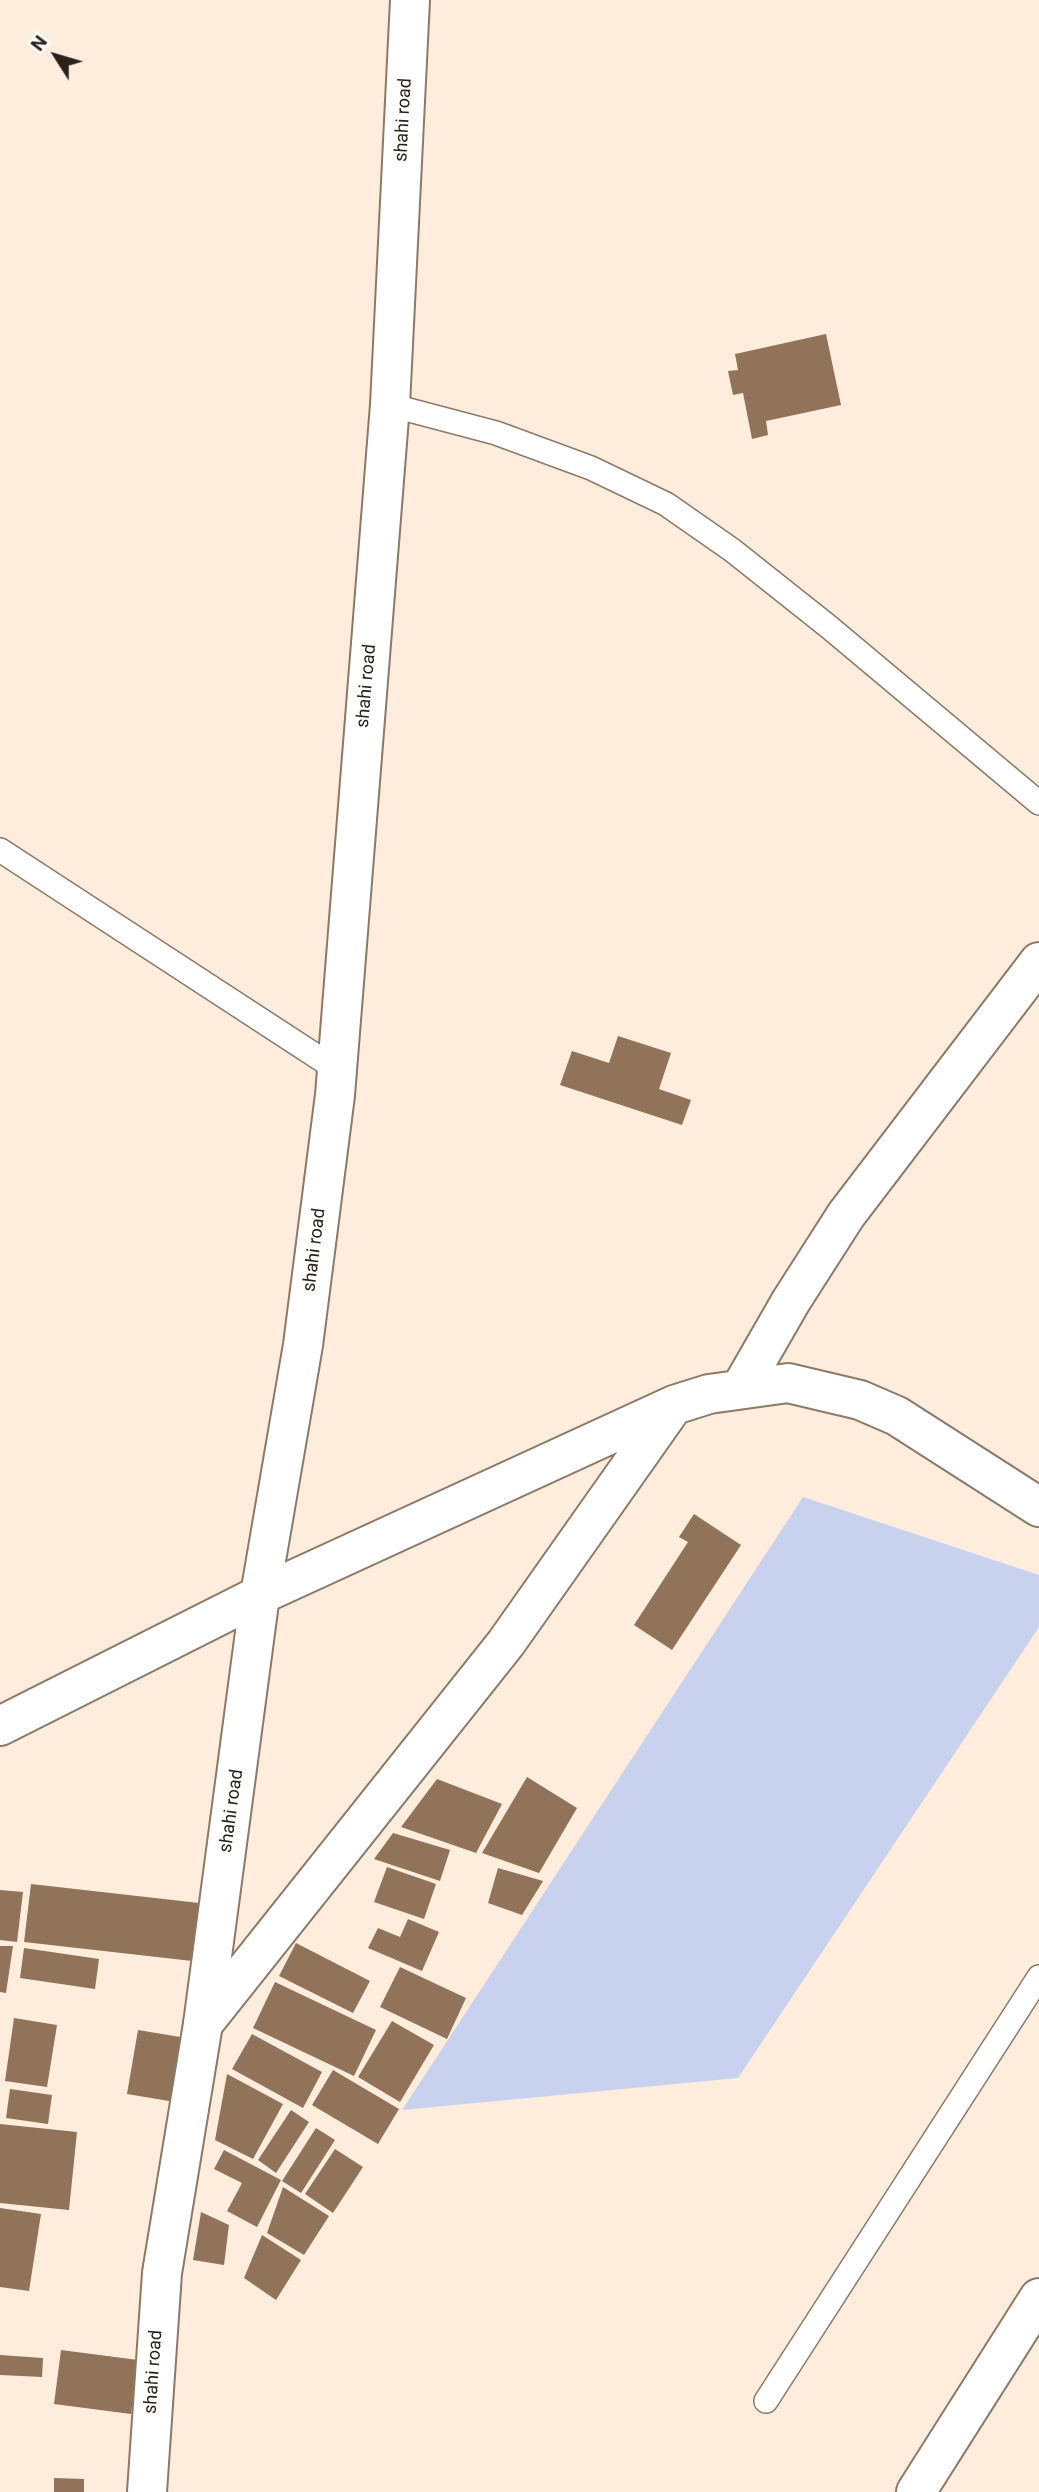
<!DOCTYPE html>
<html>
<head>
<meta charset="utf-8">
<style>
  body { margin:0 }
  #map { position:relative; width:1039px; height:2492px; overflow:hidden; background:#feeddd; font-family:Roboto,sans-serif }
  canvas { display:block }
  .north { position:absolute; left:21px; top:21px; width:70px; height:70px; -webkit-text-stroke:5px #fff; paint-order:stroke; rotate:307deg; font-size:19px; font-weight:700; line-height:28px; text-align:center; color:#29211a }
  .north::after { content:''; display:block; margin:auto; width:24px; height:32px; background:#29211a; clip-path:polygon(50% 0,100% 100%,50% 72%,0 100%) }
</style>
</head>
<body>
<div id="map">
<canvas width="1039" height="2492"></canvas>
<div class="north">N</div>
</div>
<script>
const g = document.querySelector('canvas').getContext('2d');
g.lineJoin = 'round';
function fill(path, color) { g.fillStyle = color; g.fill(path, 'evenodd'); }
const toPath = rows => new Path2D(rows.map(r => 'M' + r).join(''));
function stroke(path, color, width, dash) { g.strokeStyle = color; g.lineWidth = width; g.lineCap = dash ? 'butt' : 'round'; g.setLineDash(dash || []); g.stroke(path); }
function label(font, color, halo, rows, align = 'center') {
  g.font = font + ' Roboto,sans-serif'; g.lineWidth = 5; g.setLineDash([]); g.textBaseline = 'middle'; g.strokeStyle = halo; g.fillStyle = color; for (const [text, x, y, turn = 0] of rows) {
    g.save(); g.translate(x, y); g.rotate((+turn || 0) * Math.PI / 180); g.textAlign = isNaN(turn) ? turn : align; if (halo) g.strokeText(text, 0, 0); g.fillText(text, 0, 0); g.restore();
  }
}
fill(toPath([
  [803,1497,1039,1575,1039,1627,738,2078,402,2110]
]), '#c8d2ee');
fill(toPath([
  [826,334,841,405,766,421,768,435,752,439,743,393,733,395,728,371,738,370,735,354],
  [618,1036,671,1053,659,1089,691,1100,682,1125,560,1085,572,1051,609,1063],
  [694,1514,741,1545,672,1650,634,1625,688,1542,679,1537],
  [527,1777,577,1808,539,1873,482,1853],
  [437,1779,502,1804,476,1853,401,1827],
  [393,1833,450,1850,440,1881,374,1859],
  [387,1867,436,1884,424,1919,374,1902],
  [498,1868,543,1881,522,1915,488,1903],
  [31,1884,208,1904,201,1962,24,1942],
  [0,1890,23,1892,17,1942,0,1940],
  [408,1919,439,1932,422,1971,368,1948,378,1928,400,1937],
  [296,1943,370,1981,353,2013,279,1976],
  [0,1946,13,1946,6,1993,0,1992],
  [24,1948,99,1959,95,1989,20,1978],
  [400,1967,466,1998,447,2039,380,2007],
  [275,1982,376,2030,354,2076,253,2028],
  [14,2018,57,2025,47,2087,5,2081],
  [392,2021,434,2045,400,2102,358,2077],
  [138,2030,186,2038,175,2102,127,2094],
  [252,2034,322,2072,303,2108,232,2069],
  [333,2070,399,2109,378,2144,312,2105],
  [227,2074,283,2104,253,2159,215,2140],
  [10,2089,52,2095,48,2124,6,2118],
  [291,2110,309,2122,276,2173,258,2160],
  [0,2124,77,2132,69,2210,0,2203],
  [316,2128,335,2140,301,2193,282,2181],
  [335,2149,363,2167,333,2213,305,2194],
  [224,2150,281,2180,257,2227,227,2211,242,2183,214,2169],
  [283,2187,329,2216,304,2255,267,2233],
  [0,2208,41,2214,29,2291,0,2287],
  [201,2212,229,2225,224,2265,193,2260],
  [262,2235,301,2260,276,2300,244,2278],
  [61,2350,138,2360,131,2414,54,2404],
  [0,2355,43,2358,42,2377,0,2375],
  [54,2478,84,2479,84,2492,54,2492]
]), '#907358');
const lane = toPath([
  [390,405,496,433,591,468,666,504,732,550,829,627,1039,803],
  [0,850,336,1069],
  [766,2401,1039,1977]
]);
const street = toPath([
  [741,1388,791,1301,846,1215,1039,962],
  [0,1726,260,1595,674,1405,709,1394,788,1383,860,1400,897,1416,1039,1507],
  [203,2024,506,1643,673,1406],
  [916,2492,1039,2298]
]);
const secondary = toPath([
  [147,2492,162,2273,203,2024,260,1595,303,1345,335,1095,390,405,410,0]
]);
stroke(lane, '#8c7967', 26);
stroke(street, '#8c7967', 42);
stroke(secondary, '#8c7967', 42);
stroke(lane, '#fff', 23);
stroke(street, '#fff', 38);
stroke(secondary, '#fff', 38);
label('18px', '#29211a', '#fff', [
  ["shahi road",404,120,-87],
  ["shahi road",367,686,-85],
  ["shahi road",315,1250,-83],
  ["shahi road",232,1811,-82],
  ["shahi road",154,2372,-86]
]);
</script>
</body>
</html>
